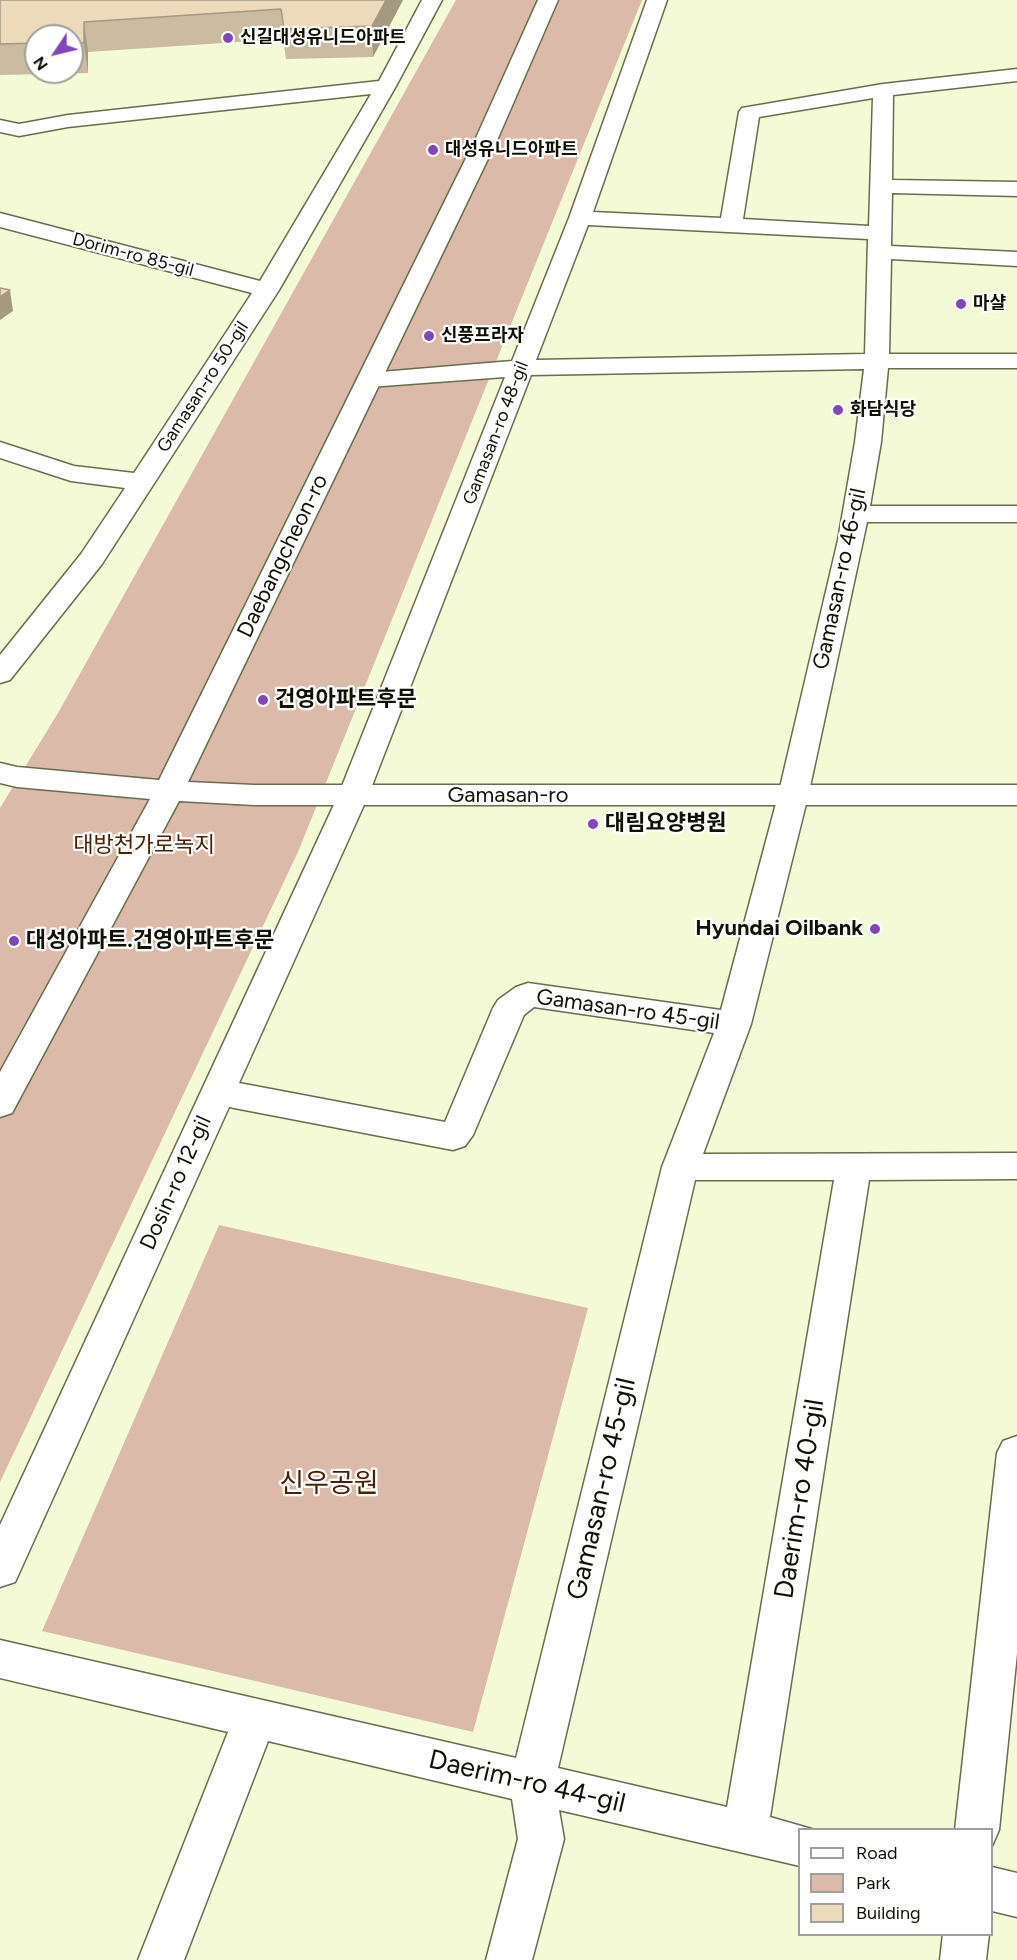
<!DOCTYPE html>
<html>
<head>
<meta charset="utf-8">
<style>
  body { margin:0 }
  #map { position:relative; width:1017px; height:1960px; overflow:hidden; background:#f3fad5; font-family:Figtree,sans-serif }
  canvas { display:block }
  .legend { position:absolute; left:798px; top:1828px; width:195px; height:108px; box-sizing:border-box; background:#fff; border:2px solid #9fa09b; margin:0; padding:8px 10px; list-style:none; font-size:18px; color:#0f1105 }
  .legend li { display:flex; align-items:center; gap:12px; height:30px }
  .legend b { width:30px; border:2px solid #9fa09b }
  .north { position:absolute; left:24px; top:24px; width:60px; height:60px; box-sizing:border-box; background:#fff; border:2px solid #9fa09b; border-radius:50%; rotate:235deg; font-size:16px; font-weight:700; line-height:24px; text-align:center; color:#0f1105 }
  .north::after { content:''; display:block; margin:auto; width:21px; height:27px; background:#8246bc; clip-path:polygon(50% 0,100% 100%,50% 72%,0 100%) }
</style>
</head>
<body>
<div id="map">
<canvas width="1017" height="1960"></canvas>
<ul class="legend">
<li><b style="height:8px;background:#fff"></b>Road</li>
<li><b style="height:16px;background:#dcbaaa"></b>Park</li>
<li><b style="height:16px;background:#ecdaba"></b>Building</li>
</ul>
<div class="north">N</div>
</div>
<script>
const g = document.querySelector('canvas').getContext('2d');
g.lineJoin = 'round';
function fill(path, color) { g.fillStyle = color; g.fill(path, 'evenodd'); }
const toPath = rows => new Path2D(rows.map(r => 'M' + r).join(''));
function stroke(path, color, width, dash) { g.strokeStyle = color; g.lineWidth = width; g.lineCap = dash ? 'butt' : 'round'; g.setLineDash(dash || []); g.stroke(path); }
function label(font, color, halo, rows, align = 'center') {
  g.font = font + ' Figtree,"Noto Sans KR",sans-serif'; g.lineWidth = 4.5; g.setLineDash([]); g.textBaseline = 'middle'; g.strokeStyle = halo; g.fillStyle = color; for (const [text, x, y, turn = 0] of rows) {
    g.save(); g.translate(x, y); g.rotate((+turn || 0) * Math.PI / 180); g.textAlign = isNaN(turn) ? turn : align; if (halo) g.strokeText(text, 0, 0); g.fillText(text, 0, 0); g.restore();
  }
}
fill(toPath([
  [456,0,642,0,298,852,0,1482,0,808,58,713],
  [219,1225,588,1308,473,1732,42,1631]
]), '#dcbaaa');
const minor = toPath([
  [422,0,442,0,396,86,279,290,102,564,10,680,0,683,0,655,81,554,125,488,71,481,0,458,0,442,74,466,134,473,252,293,0,227,0,213,260,281,371,94,68,127,19,136,0,132,0,120,19,124,68,115,379,81,422,0],
  [647,0,667,0,593,212,721,218,739,112,742,108,883,84,1017,69,1017,81,893,95,892,180,1017,182,1017,196,892,193,891,246,1017,252,1017,266,891,259,889,354,1017,354,1017,368,888,368,881,442,870,506,1017,506,1017,522,867,522,808,796,751,1024,703,1154,1017,1153,1017,1179,869,1180,770,1817,815,1830,800,1830,800,1866,559,1810,564,1839,532,1960,486,1960,518,1839,512,1799,268,1741,184,1960,138,1960,228,1732,0,1678,0,1640,516,1758,662,1167,714,1033,534,1007,524,1015,473,1135,465,1146,453,1150,229,1107,21,1569,15,1582,0,1587,0,1525,338,796,505,377,369,387,360,385,357,380,360,375,369,373,512,361,569,218,647,0],
  [873,98,869,226,743,219,759,117,873,98],
  [588,225,868,239,865,354,536,360,588,225],
  [864,369,855,442,838,540,778,796,721,1010,528,983,516,987,498,1000,493,1008,445,1122,239,1083,368,796,531,375,864,369],
  [695,1180,834,1180,727,1807,558,1768,695,1180],
  [1017,1436,1017,1653,999,1830,992,1846,992,1830,955,1830,997,1453,1003,1441,1017,1436],
  [992,1867,1017,1873,1017,1917,992,1911,992,1867],
  [943,1934,989,1934,986,1960,940,1960,943,1934]
]);
const major = toPath([
  [538,0,558,0,498,138,188,782,254,785,1017,785,1017,805,254,805,179,801,12,1113,0,1117,0,1072,150,799,17,787,0,783,0,763,17,767,159,780,476,138,538,0]
]);
stroke(minor, '#686d4d', 3);
stroke(major, '#686d4d', 3);
fill(minor, '#fff');
fill(major, '#fff');
fill(toPath([
  [0,0,403,0,373,57,286,59,283,39,88,52,88,73,0,75],
  [36,36,72,36,72,72,36,72]
]), '#cbbba0');
fill(toPath([
  [386,0,403,0,373,57,372,26],
  [84,22,88,52,88,73,84,43],
  [10,290,13,311,0,320,0,297]
]), '#a59982');
const building = toPath([
  [0,0,386,0,372,26,284,29,281,9,84,22,84,43,72,43,72,36,36,36,36,43,0,44,0,0],
  [0,288,10,290,0,297,0,288]
]);
fill(building, '#ecdaba');
stroke(building, '#a59982', 1.5);
for (const [x, y, r, color] of [
  [228,38,6,"#8246bc"],
  [433,150,6,"#8246bc"],
  [961,304,6,"#8246bc"],
  [429,336,6,"#8246bc"],
  [838,410,6,"#8246bc"],
  [263,700,6,"#8246bc"],
  [593,824,6,"#8246bc"],
  [875,929,6,"#8246bc"],
  [14,941,6,"#8246bc"]
]) { const dot = new Path2D(); dot.arc(x, y, r, 0, 2 * Math.PI); g.fillStyle = color; g.fill(dot); stroke(dot, '#fff', 2); }
label('bold 18px', '#0f1105', '#fff', [
  ["신길대성유니드아파트",240,38],
  ["대성유니드아파트",445,150],
  ["마샬",973,304],
  ["신풍프라자",441,336],
  ["화담식당",850,410]
], 'left');
label('18px', '#0f1105', '#fff', [
  ["Dorim-ro 85-gil",133,255,15],
  ["Gamasan-ro 50-gil",203,387,-57],
  ["Gamasan-ro 48-gil",496,433,-69]
]);
label('22px', '#0f1105', '#fff', [
  ["Daebangcheon-ro",283,556,-64],
  ["Gamasan-ro 46-gil",840,579,-78],
  ["Gamasan-ro",508,796],
  ["Gamasan-ro 45-gil",628,1010,8],
  ["Dosin-ro 12-gil",176,1183,-66]
]);
label('bold 22px', '#0f1105', '#fff', [
  ["건영아파트후문",275,700],
  ["대림요양병원",605,824],
  ["Hyundai Oilbank",863,929,"right"],
  ["대성아파트.건영아파트후문",26,941]
], 'left');
label('22px', '#4d2007', '#fff', [
  ["대방천가로녹지",144,846]
]);
label('27px', '#4d2007', '#fff', [
  ["신우공원",329,1484]
]);
label('27px', '#0f1105', '#fff', [
  ["Gamasan-ro 45-gil",602,1489,-77],
  ["Daerim-ro 40-gil",800,1499,-81],
  ["Daerim-ro 44-gil",527,1782,13]
]);
</script>
</body>
</html>
